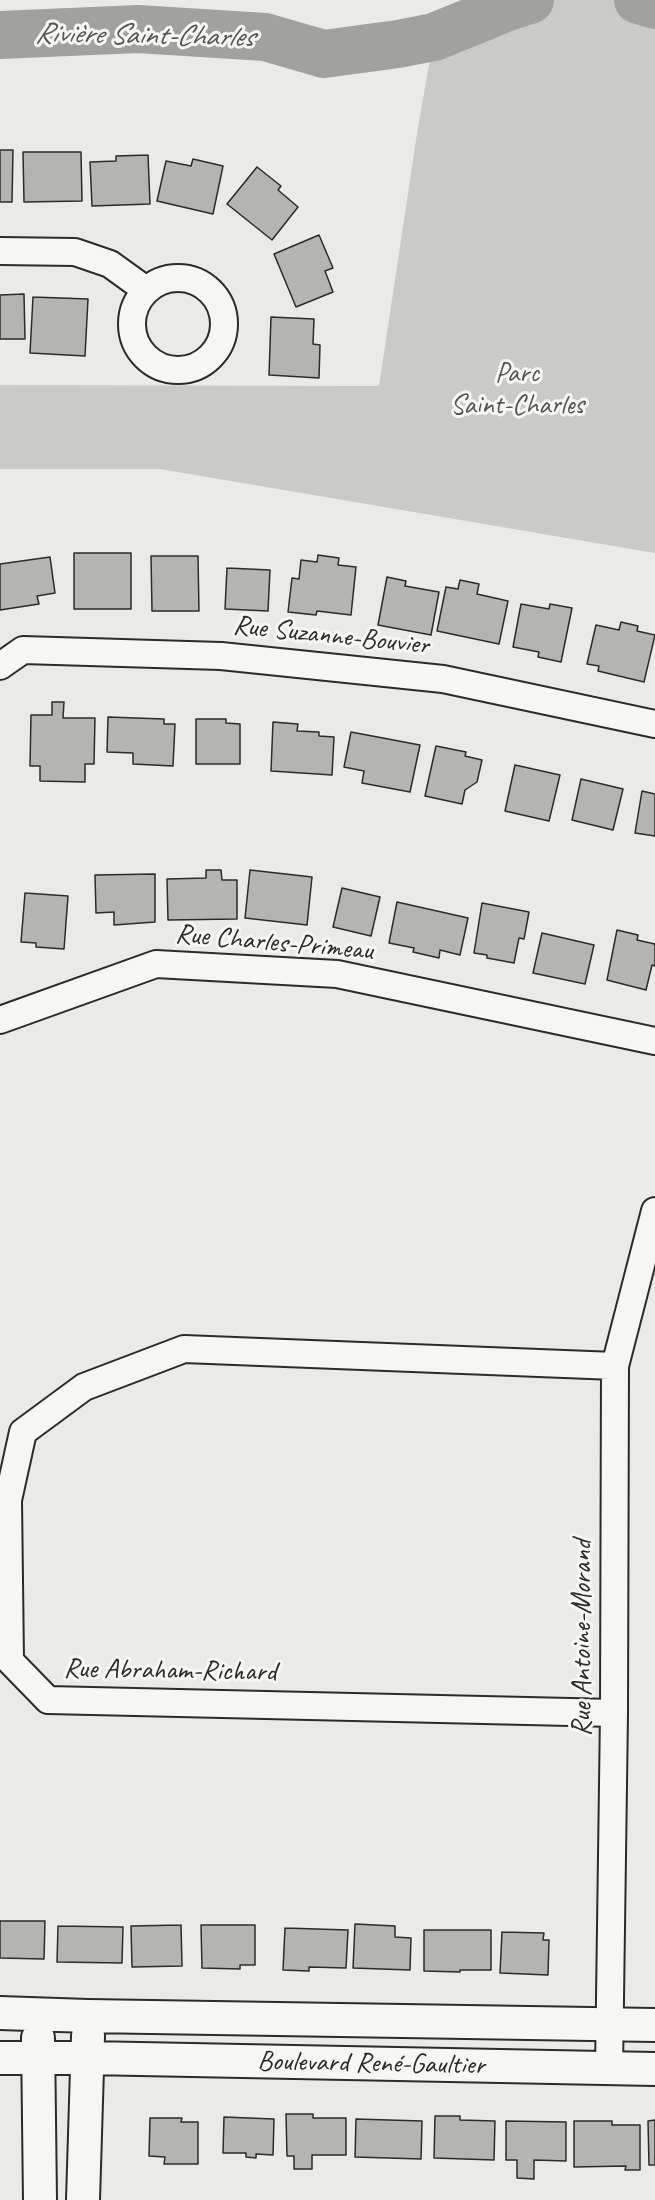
<!DOCTYPE html>
<html>
<head>
<meta charset="utf-8">
<style>
  body { margin:0 }
  canvas { display:block; background:#eaeae6 }
</style>
</head>
<body>
<canvas width="655" height="2200"></canvas>
<script>
const g = document.querySelector('canvas').getContext('2d');
g.lineJoin = 'round';
function fill(path, color) { g.fillStyle = color; g.fill(path, 'evenodd'); }
const toPath = rows => new Path2D(rows.map(r => 'M' + r).join(''));
function stroke(path, color, width, dash) { g.strokeStyle = color; g.lineWidth = width; g.lineCap = dash ? 'butt' : 'round'; g.setLineDash(dash || []); g.stroke(path); }
function label(font, color, halo, rows, align = 'center') {
  g.font = font + ' Caveat,sans-serif'; g.lineWidth = 6; g.setLineDash([]); g.textBaseline = 'middle'; g.strokeStyle = halo; g.fillStyle = color; for (const [text, x, y, turn = 0] of rows) {
    g.save(); g.translate(x, y); g.rotate((+turn || 0) * Math.PI / 180); g.textAlign = isNaN(turn) ? turn : align; if (halo) g.strokeText(text, 0, 0); g.fillText(text, 0, 0); g.restore();
  }
}
fill(toPath([
  [530,0,638,0,655,5,655,553,160,469,0,469,0,385,379,386,418,127,434,37,510,6]
]), '#cacac7');
stroke(toPath([
  [638,0,655,5],
  [0,35,138,29,265,37,324,54,398,44,434,37,510,6,530,0]
]), '#a1a19e', 48);
const building = toPath([
  [0,150,13,150,12,202,0,202,0,150],
  [23,152,81,152,82,201,24,202,23,152],
  [148,155,150,204,92,206,90,162,116,161,116,156,148,155],
  [193,159,223,166,213,214,157,201,166,161,191,166,193,159],
  [257,167,281,186,278,190,298,207,272,240,227,204,257,167],
  [319,235,333,268,325,271,333,292,296,307,274,254,319,235],
  [24,294,25,339,0,339,0,295,24,294],
  [33,297,88,299,85,356,30,353,33,297],
  [271,317,314,319,313,344,320,345,319,378,269,375,271,317],
  [74,553,131,553,131,609,74,609,74,553],
  [318,555,339,558,338,565,356,567,351,615,317,611,316,615,288,612,292,578,299,579,301,560,317,562,318,555],
  [151,556,198,556,199,611,152,611,151,556],
  [50,557,55,593,37,596,39,604,0,610,0,564,50,557],
  [227,568,270,570,268,611,225,609,227,568],
  [387,577,406,581,405,586,439,592,431,635,378,625,387,577],
  [460,580,479,584,477,594,508,601,499,644,437,631,446,587,458,589,460,580],
  [521,604,549,609,550,604,572,608,561,662,538,657,539,652,513,647,521,604],
  [621,622,638,626,637,631,655,635,644,682,598,671,599,666,587,664,596,625,619,630,621,622],
  [52,702,64,702,63,718,95,718,94,764,85,764,85,782,40,781,40,766,30,766,31,715,52,715,52,702],
  [108,717,164,719,164,724,175,724,173,766,133,764,133,753,107,752,108,717],
  [196,719,226,719,226,723,240,724,240,764,196,764,196,719],
  [273,722,298,724,297,731,319,732,319,736,334,737,332,775,271,771,273,722],
  [351,732,420,745,410,792,362,783,364,771,344,767,351,732],
  [436,746,466,752,465,756,482,760,477,782,465,790,462,804,425,796,436,746],
  [515,765,560,775,549,821,505,811,515,765],
  [581,779,623,789,613,830,572,820,581,779],
  [642,791,655,794,655,836,635,833,642,791],
  [206,870,221,870,222,880,237,880,237,919,168,920,167,879,206,878,206,870],
  [250,870,312,877,307,925,245,918,250,870],
  [155,874,155,922,114,925,114,912,96,913,95,875,155,874],
  [342,888,380,897,371,936,333,927,342,888],
  [25,893,68,896,64,949,36,947,36,943,21,942,25,893],
  [397,902,468,918,460,955,440,950,439,958,413,952,414,948,389,943,397,902],
  [482,903,529,912,524,939,519,938,514,963,487,958,487,955,474,953,482,903],
  [617,930,638,935,637,940,655,944,655,966,652,965,646,990,607,980,617,930],
  [542,933,594,945,585,984,533,973,542,933],
  [0,1921,45,1921,44,1959,0,1958,0,1921],
  [355,1924,395,1926,395,1937,411,1938,410,1970,353,1968,355,1924],
  [181,1925,182,1966,132,1967,131,1926,181,1925],
  [201,1925,255,1925,255,1965,240,1965,240,1969,202,1968,201,1925],
  [58,1926,123,1927,122,1963,57,1962,58,1926],
  [285,1928,348,1930,346,1968,309,1967,309,1971,283,1970,285,1928],
  [424,1930,491,1930,491,1970,460,1970,460,1972,424,1971,424,1930],
  [502,1932,544,1933,543,1940,549,1940,548,1975,500,1973,502,1932],
  [286,2114,313,2114,313,2118,346,2118,346,2155,312,2155,312,2169,294,2169,294,2156,287,2156,286,2114],
  [435,2116,460,2116,460,2120,495,2121,494,2160,434,2158,435,2116],
  [224,2117,274,2119,273,2155,256,2154,256,2158,246,2157,246,2153,223,2153,224,2117],
  [150,2118,182,2118,181,2122,198,2122,198,2164,164,2164,165,2157,149,2156,150,2118],
  [356,2119,422,2121,421,2159,355,2157,356,2119],
  [655,2120,655,2165,649,2165,648,2121,655,2120],
  [506,2121,566,2122,566,2161,534,2160,534,2179,517,2178,517,2160,506,2160,506,2121],
  [574,2121,612,2121,612,2125,640,2125,640,2170,625,2170,626,2166,574,2167,574,2121]
]);
fill(building, '#b4b4b1');
stroke(building, '#2b2b2b', 1.5);
const minor = toPath([
  [0,251,75,252,110,264,146,290],
  '132 324a46 46 0 1 1 92 0a46 46 0 1 1-92 0Z',
  [0,666,23,650,221,656,443,679,655,724],
  [0,1020,156,964,337,974,655,1041],
  [614,1713,48,1700,10,1661,8,1500,23,1432,84,1387,184,1349,615,1366],
  [609,2070,614,1713,615,1366,655,1211]
]);
const tertiary = toPath([
  [0,2013,88,2016,655,2025],
  [38,2038,40,2200],
  [0,2058,88,2058,655,2069],
  [83,2200,88,2036]
]);
stroke(minor, '#2b2b2b', 30);
stroke(tertiary, '#2b2b2b', 36);
stroke(minor, '#f6f6f2', 26);
stroke(tertiary, '#f6f6f2', 32);
label('28px', '#535352', '#f6f6f2', [
  ["Parc",517,374],
  ["Saint-Charles",517,406]
]);
label('28px', '#2b2b2b', '#f6f6f2', [
  ["Rue Suzanne-Bouvier",331,636,6],
  ["Rue Charles-Primeau",274,943,5],
  ["Rue Antoine-Morand",583,1638,-90],
  ["Rue Abraham-Richard",170,1671,1],
  ["Boulevard René-Gaultier",371,2064,1]
]);
label('italic 30px', '#545453', '#f6f6f2', [
  ["Rivière Saint-Charles",144,36,1]
]);
</script>
</body>
</html>
